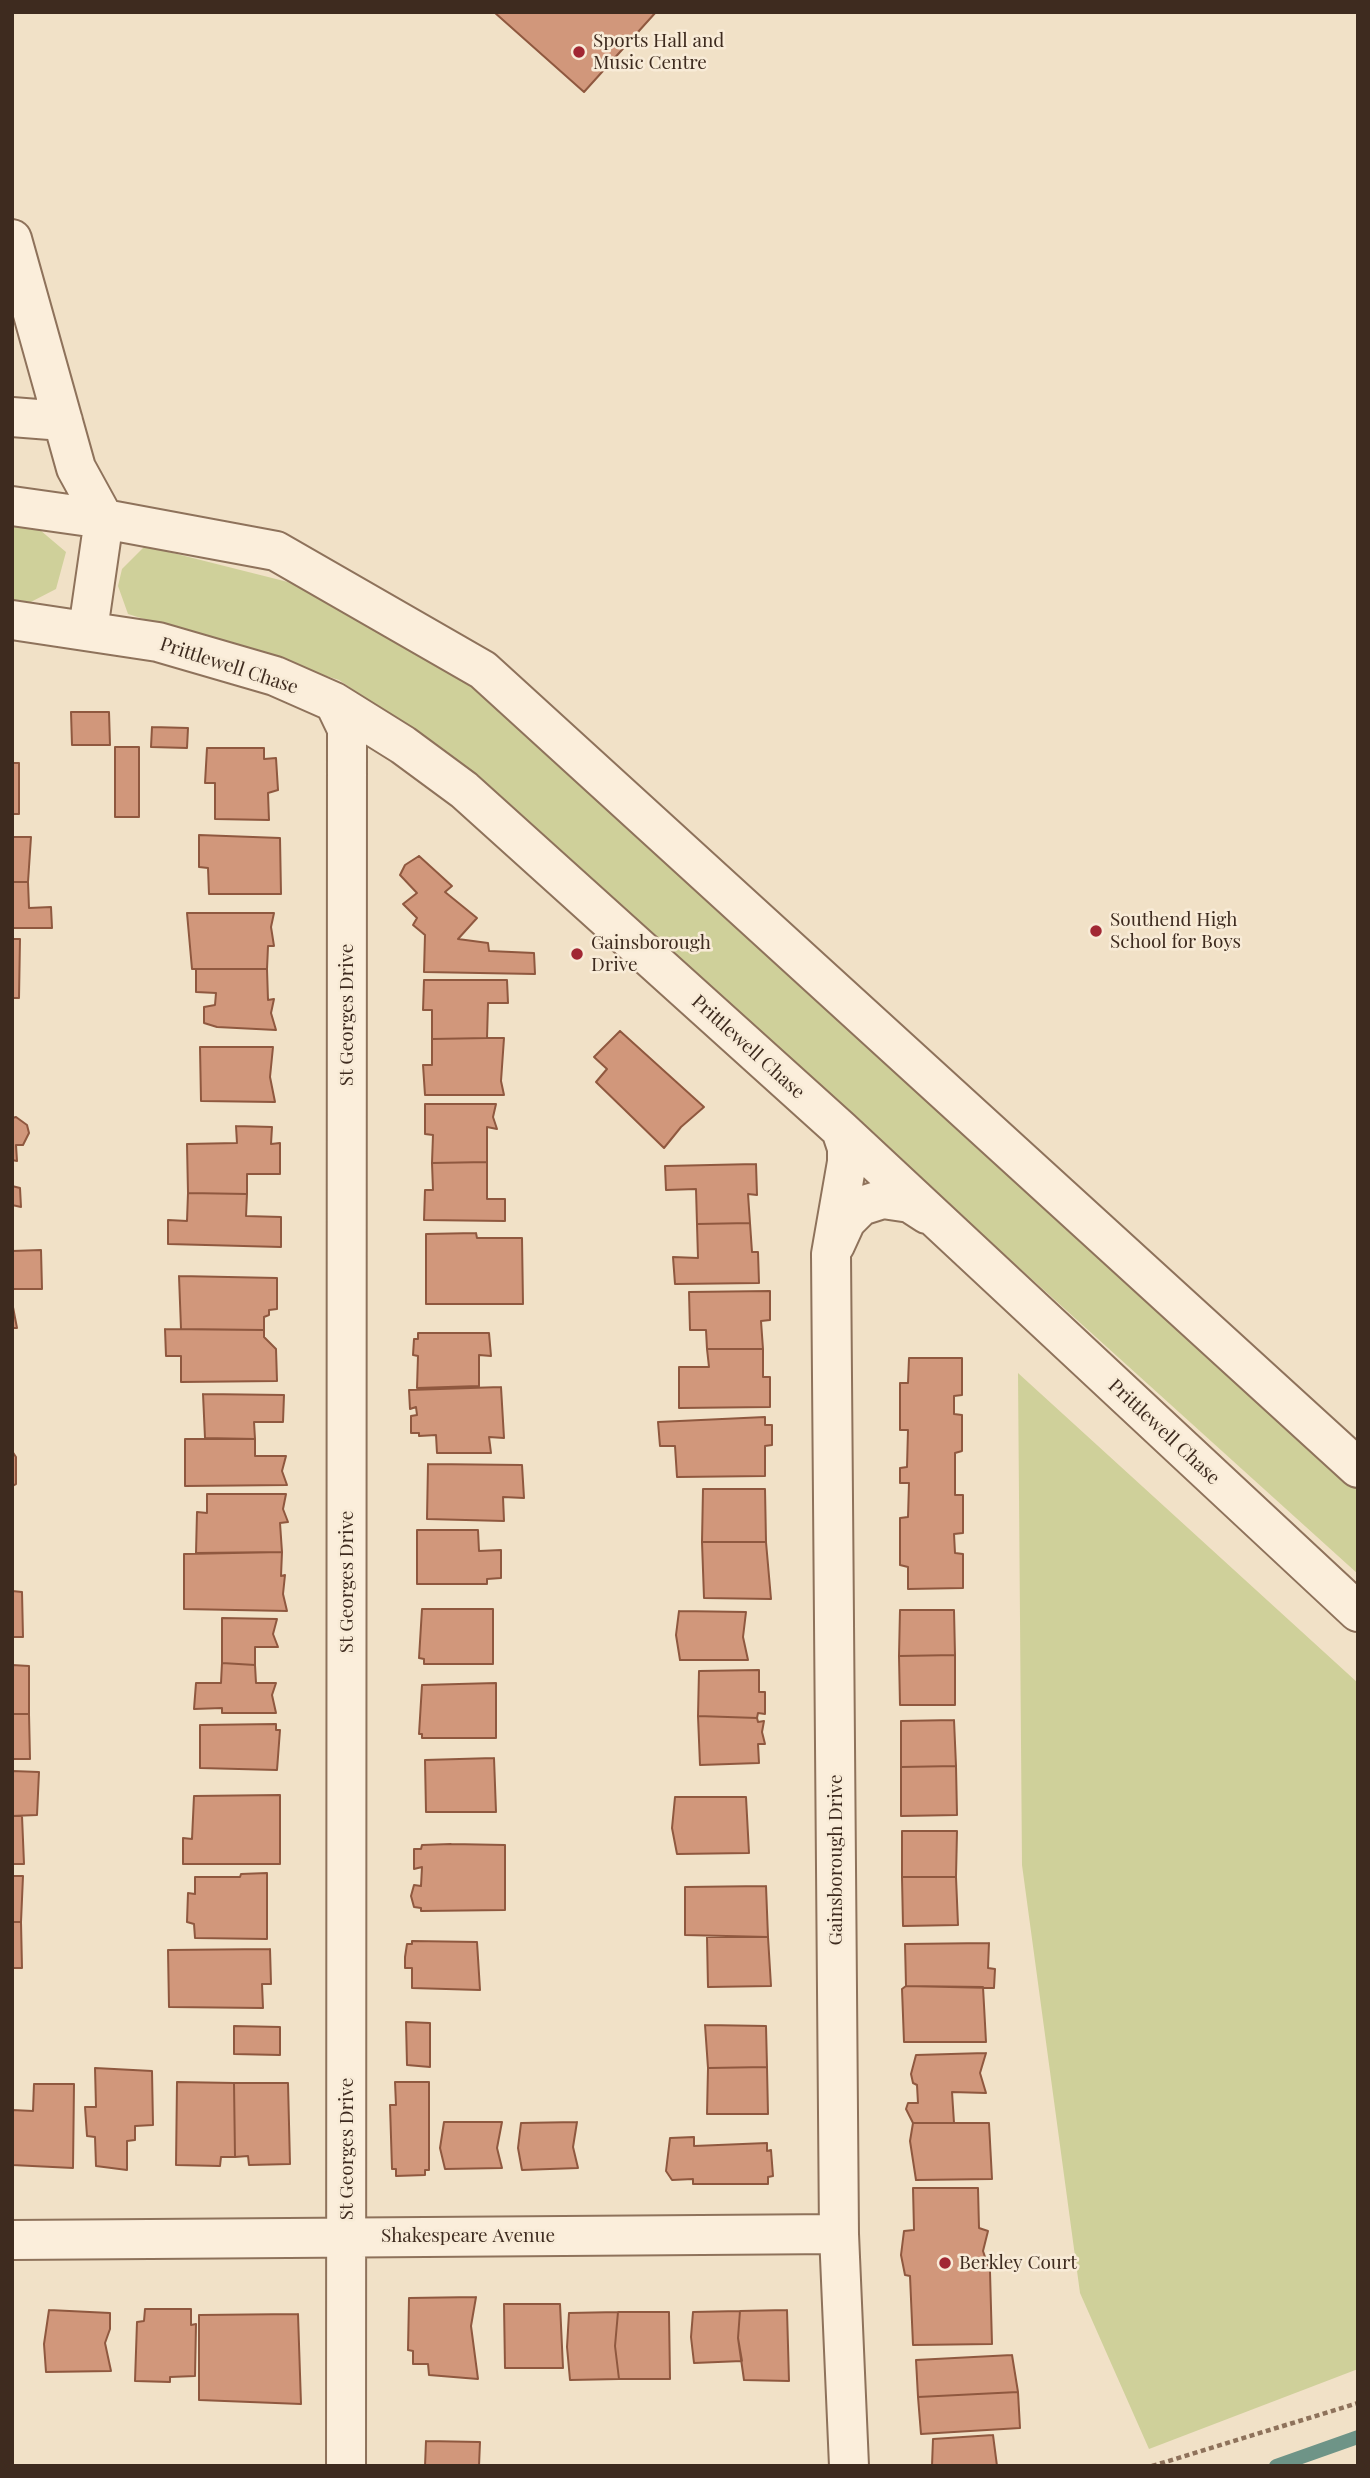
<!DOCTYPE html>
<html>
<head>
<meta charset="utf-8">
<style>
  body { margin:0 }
  #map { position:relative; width:1370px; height:2478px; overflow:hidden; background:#f1e1c7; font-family:"Playfair Display",serif }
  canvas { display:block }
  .frame { position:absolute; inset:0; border:14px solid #3e2b1f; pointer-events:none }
</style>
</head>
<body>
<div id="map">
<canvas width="1370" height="2478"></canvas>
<div class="frame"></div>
</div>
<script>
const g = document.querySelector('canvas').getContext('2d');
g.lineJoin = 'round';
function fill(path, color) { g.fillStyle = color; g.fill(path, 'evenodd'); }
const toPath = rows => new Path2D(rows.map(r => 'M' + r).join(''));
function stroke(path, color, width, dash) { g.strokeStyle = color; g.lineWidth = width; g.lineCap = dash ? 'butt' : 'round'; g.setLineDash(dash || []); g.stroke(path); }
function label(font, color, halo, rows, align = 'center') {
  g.font = font + ' "Playfair Display",serif'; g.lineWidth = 5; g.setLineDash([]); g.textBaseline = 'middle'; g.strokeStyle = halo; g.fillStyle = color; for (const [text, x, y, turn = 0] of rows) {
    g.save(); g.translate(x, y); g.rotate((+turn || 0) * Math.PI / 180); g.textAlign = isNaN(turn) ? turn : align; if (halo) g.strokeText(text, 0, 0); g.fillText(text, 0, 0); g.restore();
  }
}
fill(toPath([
  [12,526,40,530,66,552,56,589,25,605,12,603],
  [145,546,288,582,410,640,493,701,1358,1483,1358,1574,462,764,339,680,128,614,118,586,122,569],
  [1018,1373,1358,1683,1358,2369,1149,2449,1080,2293,1022,1865]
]), '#cfd09a');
stroke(toPath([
  [1276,2466,1358,2437]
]), '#6e9487', 14);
const building = toPath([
  [494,12,656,12,584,92,494,12],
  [71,712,109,712,110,745,72,745,71,712],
  [152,727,188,728,187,748,151,747,152,727],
  [115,747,139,747,139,817,115,817,115,747],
  [207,748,264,748,264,759,276,758,278,790,268,793,269,820,215,819,215,783,205,783,207,748],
  [12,763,19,763,19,814,12,814,12,763],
  [199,835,280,838,281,894,209,894,208,868,199,867,199,835],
  [12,837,31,837,28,882,12,882,12,837],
  [419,856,452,886,445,892,477,918,458,939,488,943,489,951,534,953,535,974,424,972,425,935,413,925,417,918,403,904,417,893,400,875,405,865,419,856],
  [12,882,28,882,29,908,51,907,52,928,12,928,12,882],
  [187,913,274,913,271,927,274,946,268,946,267,969,192,969,187,913],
  [12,939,20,939,19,998,12,998,12,939],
  [196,969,267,969,268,1000,274,999,271,1013,276,1030,217,1027,204,1023,204,1007,215,1005,216,993,196,992,196,969],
  [424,980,507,980,508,1003,488,1003,487,1038,432,1039,432,1010,423,1010,424,980],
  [620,1031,704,1107,681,1127,664,1148,596,1082,607,1069,594,1057,620,1031],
  [487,1038,504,1038,501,1081,504,1095,425,1095,423,1065,432,1065,432,1039,487,1038],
  [200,1047,273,1047,270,1077,275,1102,201,1101,200,1047],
  [425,1104,496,1104,493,1117,497,1129,487,1127,487,1162,432,1163,433,1135,425,1134,425,1104],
  [16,1117,27,1125,29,1133,23,1145,16,1145,17,1161,12,1160,12,1118,16,1117],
  [236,1126,272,1127,271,1144,280,1143,280,1174,247,1174,247,1194,188,1193,187,1144,237,1143,236,1126],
  [487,1162,487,1199,505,1199,505,1221,424,1220,425,1190,433,1190,432,1163,487,1162],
  [756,1164,757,1195,748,1194,750,1223,697,1224,696,1189,666,1190,665,1166,756,1164],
  [12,1186,20,1188,21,1207,12,1205,12,1186],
  [188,1193,247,1194,246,1216,281,1217,281,1247,168,1244,168,1220,187,1221,188,1193],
  [750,1223,752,1252,758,1252,759,1283,675,1284,673,1257,698,1258,697,1224,750,1223],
  [476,1233,477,1238,522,1238,523,1304,426,1304,426,1234,476,1233],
  [41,1250,42,1289,12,1289,12,1251,41,1250],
  [179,1276,277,1278,277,1309,269,1310,269,1315,264,1317,264,1330,181,1329,179,1276],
  [770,1291,770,1320,761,1321,763,1349,707,1349,706,1330,690,1330,689,1292,770,1291],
  [12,1302,17,1328,12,1328,12,1302],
  [165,1329,264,1330,264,1337,276,1349,277,1381,181,1382,181,1356,166,1356,165,1329],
  [418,1333,489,1333,491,1356,479,1355,479,1386,417,1388,418,1356,413,1355,414,1339,418,1339,418,1333],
  [707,1349,763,1349,763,1377,770,1377,770,1407,679,1408,679,1367,709,1367,707,1349],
  [909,1358,962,1358,962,1395,954,1396,954,1414,962,1415,962,1451,955,1453,955,1495,963,1495,963,1533,954,1534,955,1553,963,1554,963,1588,908,1589,908,1567,900,1565,900,1518,908,1517,909,1483,900,1483,900,1468,907,1467,908,1430,900,1430,900,1383,908,1383,909,1358],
  [501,1387,504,1438,489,1437,491,1453,437,1453,436,1435,419,1436,419,1433,411,1433,411,1416,417,1415,416,1407,410,1409,409,1390,501,1387],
  [203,1394,284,1395,283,1422,254,1422,255,1439,205,1438,203,1394],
  [765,1417,765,1425,772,1425,772,1445,765,1446,765,1476,677,1477,675,1446,660,1446,658,1422,765,1417],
  [185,1439,255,1439,255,1456,286,1456,282,1471,287,1485,185,1486,185,1439],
  [12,1451,16,1457,16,1484,12,1486,12,1451],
  [428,1464,522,1465,524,1498,503,1497,504,1521,427,1519,428,1464],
  [703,1489,765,1489,766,1542,702,1542,703,1489],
  [207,1494,286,1494,283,1509,288,1522,280,1523,282,1552,196,1553,197,1512,207,1513,207,1494],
  [417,1530,478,1530,479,1551,501,1550,501,1578,487,1579,487,1584,417,1584,417,1530],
  [702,1542,766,1542,771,1599,704,1598,702,1542],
  [282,1552,281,1576,285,1575,283,1594,287,1611,184,1609,184,1554,282,1552],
  [12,1591,22,1592,23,1637,12,1637,12,1591],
  [422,1609,493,1609,493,1664,424,1664,424,1659,419,1658,422,1609],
  [900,1610,954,1610,955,1655,899,1656,900,1610],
  [679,1611,746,1612,743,1637,748,1660,680,1660,676,1635,679,1611],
  [222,1618,277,1619,273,1634,278,1647,255,1647,255,1665,222,1663,222,1618],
  [955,1655,955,1705,900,1705,899,1656,955,1655],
  [222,1663,255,1665,256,1683,276,1683,272,1695,276,1713,222,1713,222,1708,194,1709,196,1683,221,1683,222,1663],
  [12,1665,29,1666,29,1714,12,1714,12,1665],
  [759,1670,759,1692,765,1692,765,1714,758,1713,757,1718,698,1716,699,1671,759,1670],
  [496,1683,496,1738,422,1738,422,1734,419,1734,422,1685,496,1683],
  [12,1714,29,1714,30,1759,12,1759,12,1714],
  [698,1716,757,1718,758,1722,764,1721,762,1732,765,1744,758,1744,759,1763,700,1765,698,1716],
  [954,1720,956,1766,901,1767,901,1721,954,1720],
  [276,1724,276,1730,280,1730,277,1770,200,1768,200,1725,276,1724],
  [494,1758,496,1812,426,1812,425,1760,494,1758],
  [956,1766,957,1815,901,1816,901,1767,956,1766],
  [12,1771,39,1772,37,1815,12,1816,12,1771],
  [280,1795,280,1864,183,1864,183,1838,192,1839,194,1796,280,1795],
  [675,1797,746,1797,749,1853,677,1854,672,1828,675,1797],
  [12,1816,22,1816,24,1864,12,1864,12,1816],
  [902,1831,957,1831,956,1877,902,1877,902,1831],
  [451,1844,505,1845,505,1910,421,1911,421,1908,414,1907,411,1896,414,1885,421,1886,422,1867,414,1869,414,1849,421,1849,422,1845,451,1844],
  [267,1873,267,1939,195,1938,194,1924,187,1922,188,1893,195,1894,195,1877,240,1877,241,1874,267,1873],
  [12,1876,23,1876,21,1922,12,1922,12,1876],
  [902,1877,956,1877,958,1925,903,1926,902,1877],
  [766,1886,768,1937,685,1935,685,1887,766,1886],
  [12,1922,21,1922,22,1968,12,1968,12,1922],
  [707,1937,768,1937,771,1986,708,1987,707,1937],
  [412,1941,477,1942,480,1990,412,1988,412,1968,405,1968,405,1957,407,1944,412,1944,412,1941],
  [989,1943,988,1968,995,1969,994,1988,906,1986,905,1944,989,1943],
  [270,1949,271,1984,262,1984,263,2008,169,2007,168,1950,270,1949],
  [906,1986,983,1987,986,2042,904,2042,902,1989,906,1986],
  [406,2022,430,2023,430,2067,407,2065,406,2022],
  [705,2025,766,2026,767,2067,708,2068,705,2025],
  [234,2026,280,2027,280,2055,234,2054,234,2026],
  [986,2053,980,2073,986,2093,952,2092,954,2123,913,2123,906,2109,908,2103,918,2103,917,2085,913,2083,911,2074,916,2055,986,2053],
  [767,2067,768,2114,707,2114,708,2068,767,2067],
  [95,2068,152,2071,153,2125,135,2126,135,2140,127,2141,127,2170,96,2166,95,2137,87,2136,85,2107,96,2107,95,2068],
  [177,2082,234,2083,235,2157,221,2157,220,2166,176,2165,177,2082],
  [395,2082,429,2082,429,2170,425,2170,425,2175,396,2176,396,2169,392,2169,390,2105,396,2105,395,2082],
  [234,2083,288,2083,290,2164,249,2165,248,2156,235,2157,234,2083],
  [34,2084,74,2084,73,2168,12,2165,12,2110,33,2111,34,2084],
  [444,2122,502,2122,497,2148,502,2168,445,2169,440,2148,444,2122],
  [577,2122,573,2147,578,2168,522,2170,518,2148,521,2123,577,2122],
  [913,2123,989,2123,992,2179,916,2180,910,2141,913,2123],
  [694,2137,694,2146,767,2143,767,2151,771,2150,773,2176,768,2177,768,2184,693,2184,693,2179,672,2180,666,2171,670,2138,694,2137],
  [913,2188,978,2188,979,2228,988,2231,983,2251,990,2272,992,2344,913,2345,910,2276,905,2275,901,2255,904,2231,914,2230,913,2188],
  [476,2297,471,2326,478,2379,429,2375,428,2364,413,2364,413,2351,408,2350,409,2298,476,2297],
  [504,2304,560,2304,563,2368,505,2368,504,2304],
  [145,2309,191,2309,191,2325,196,2324,195,2376,170,2377,170,2382,135,2381,137,2322,144,2321,145,2309],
  [49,2310,110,2313,110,2329,105,2343,111,2371,46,2372,44,2344,49,2310],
  [787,2310,789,2381,744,2380,738,2338,740,2311,787,2310],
  [740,2311,738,2338,742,2361,694,2363,691,2337,693,2312,740,2311],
  [618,2312,669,2312,670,2379,619,2379,615,2346,618,2312],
  [618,2312,615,2346,619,2379,570,2380,567,2347,569,2313,618,2312],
  [298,2314,301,2404,199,2400,199,2315,298,2314],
  [1012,2355,1018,2392,918,2397,916,2360,1012,2355],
  [1018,2392,1020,2428,921,2434,918,2397,1018,2392],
  [993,2435,997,2466,932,2466,933,2439,993,2435],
  [426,2441,480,2442,479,2466,425,2466,426,2441]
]);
fill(building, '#d1977b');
stroke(building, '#8f583f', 2);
const minor = toPath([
  [12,239,76,468,104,519,88,630],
  [12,417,63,421],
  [12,506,104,519,276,551,483,670,1358,1468],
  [12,620,158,642,275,676,334,702,403,745,464,790,841,1130,1358,1612],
  [334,702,347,729,346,2466],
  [841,1130,847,1148,847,1162,831,1254,839,2234,849,2466],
  [835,1245,846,1221,861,1206,883,1199,910,1203,927,1214],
  [12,2240,839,2234]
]);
stroke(minor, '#8e725b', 42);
stroke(toPath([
  [1152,2466,1358,2403]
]), '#8e725b', 4.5, [5, 3.5]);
stroke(minor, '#fbeedb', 38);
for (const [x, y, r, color] of [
  [579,52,7,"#a12733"],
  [1096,931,7,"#a12733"],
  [577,954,7,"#a12733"],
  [945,2263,7,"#a12733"]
]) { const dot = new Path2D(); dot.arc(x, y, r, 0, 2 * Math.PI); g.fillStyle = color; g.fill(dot); stroke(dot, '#f8ebd7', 2.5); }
label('19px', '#3e2b1f', '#f8ebd7', [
  ["Sports Hall and",593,41],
  ["Music Centre",593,63],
  ["Southend High",1110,920],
  ["School for Boys",1110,942],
  ["Gainsborough",591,943],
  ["Drive",591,965],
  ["Berkley Court",959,2263]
], 'left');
label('19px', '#3e2b1f', '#f8ebd7', [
  ["Prittlewell Chase",229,666,18],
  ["St Georges Drive",347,1015,-90],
  ["Prittlewell Chase",748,1047,42],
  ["Prittlewell Chase",1164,1432,43],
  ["St Georges Drive",347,1582,-90],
  ["Gainsborough Drive",836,1860,-90],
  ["St Georges Drive",347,2149,-90],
  ["Shakespeare Avenue",468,2236]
]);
</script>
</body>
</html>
